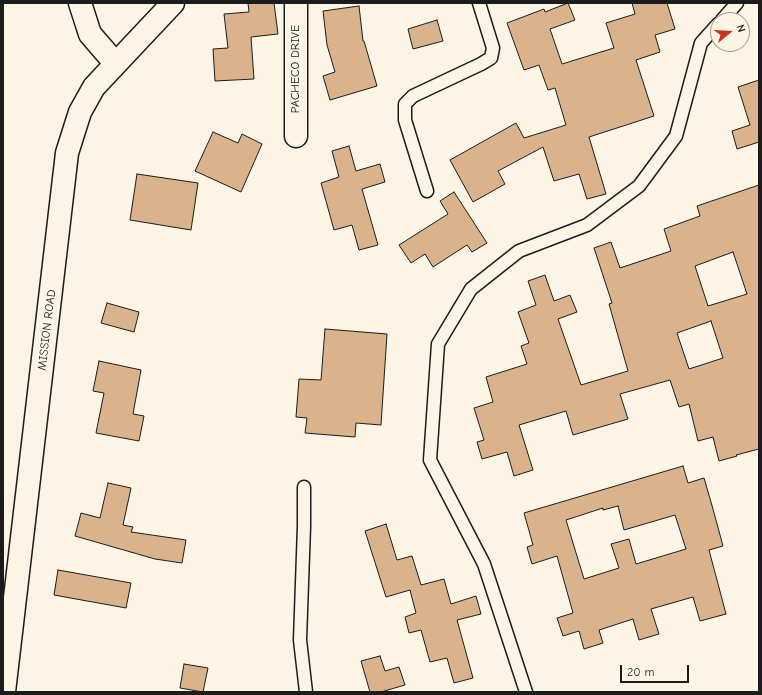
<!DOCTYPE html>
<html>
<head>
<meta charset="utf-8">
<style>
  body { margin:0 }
  #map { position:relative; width:762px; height:695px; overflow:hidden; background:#fcf5e5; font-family:"Comic Neue",sans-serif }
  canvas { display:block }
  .frame { position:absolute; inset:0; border:4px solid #1c1c1c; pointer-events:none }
  .north { position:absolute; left:710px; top:12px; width:40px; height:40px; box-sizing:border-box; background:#fcf5e5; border:1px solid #a29e95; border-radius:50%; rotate:72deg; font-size:11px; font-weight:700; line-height:16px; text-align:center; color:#1c1c1c }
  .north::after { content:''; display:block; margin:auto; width:14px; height:18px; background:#c8321e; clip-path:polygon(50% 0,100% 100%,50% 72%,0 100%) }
  .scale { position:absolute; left:620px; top:665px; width:69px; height:18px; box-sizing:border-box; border:2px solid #1c1c1c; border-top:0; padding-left:5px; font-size:12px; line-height:14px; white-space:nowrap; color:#1c1c1c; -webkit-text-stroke:3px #fcf5e5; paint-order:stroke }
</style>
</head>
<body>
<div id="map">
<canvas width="762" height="695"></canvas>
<div class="frame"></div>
<div class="north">N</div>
<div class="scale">20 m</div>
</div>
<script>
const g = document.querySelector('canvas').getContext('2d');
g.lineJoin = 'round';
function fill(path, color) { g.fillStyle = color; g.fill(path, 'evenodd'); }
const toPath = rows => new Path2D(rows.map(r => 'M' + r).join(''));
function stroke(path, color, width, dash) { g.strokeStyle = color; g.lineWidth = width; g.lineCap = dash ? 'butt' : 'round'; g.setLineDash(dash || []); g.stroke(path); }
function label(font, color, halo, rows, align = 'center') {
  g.font = font + ' "Comic Neue",sans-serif'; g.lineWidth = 3; g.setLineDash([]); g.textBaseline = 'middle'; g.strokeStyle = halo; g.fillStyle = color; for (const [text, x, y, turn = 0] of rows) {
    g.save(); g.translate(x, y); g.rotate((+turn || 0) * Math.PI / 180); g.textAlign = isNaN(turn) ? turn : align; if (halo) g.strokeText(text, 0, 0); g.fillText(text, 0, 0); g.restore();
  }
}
const building = toPath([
  [248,3,274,3,278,34,251,37,254,79,215,81,213,49,228,48,224,14,249,12,248,3],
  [568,3,575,20,550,29,562,64,614,48,606,23,635,14,632,3,667,3,675,29,655,35,660,52,636,60,654,116,589,137,606,194,587,199,579,174,554,181,543,147,498,171,505,184,473,202,450,160,516,123,524,138,566,125,555,88,548,90,539,65,524,70,507,23,544,9,545,12,568,3],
  [359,6,363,41,364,41,377,86,330,100,323,76,335,72,327,45,323,11,359,6],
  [437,20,443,41,413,49,408,29,437,20],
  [759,80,759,142,737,149,732,131,750,125,738,87,759,80],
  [213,132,238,143,242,134,262,144,241,192,195,171,213,132],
  [349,146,356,171,380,164,385,182,362,189,378,245,359,250,352,225,334,230,321,183,339,177,332,151,349,146],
  [137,174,198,183,191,230,130,220,137,174],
  [759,185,759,449,736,455,737,456,719,461,713,437,698,441,689,404,679,407,670,380,620,394,628,419,573,435,566,411,519,425,533,470,514,476,507,452,482,459,477,442,484,440,474,408,493,402,486,377,527,364,521,346,529,343,518,312,536,305,528,281,545,275,554,301,570,295,577,312,558,319,581,385,628,371,609,304,612,303,594,248,611,242,620,268,671,251,664,229,700,216,697,206,759,185],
  [733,252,747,294,708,306,695,266,733,252],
  [711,321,723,358,689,369,677,333,711,321],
  [454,192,487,243,472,252,467,245,433,267,425,254,411,263,399,245,448,214,440,201,454,192],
  [107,303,139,312,134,332,101,323,107,303],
  [325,329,387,334,381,425,356,423,355,437,305,433,307,418,296,417,299,379,321,380,325,329],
  [99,361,141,370,133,414,144,416,139,441,96,433,104,393,93,391,99,361],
  [683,466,688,483,704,478,713,509,723,546,709,550,726,614,700,621,693,597,651,609,659,634,639,640,633,619,599,630,603,643,584,649,579,631,563,636,557,618,573,613,557,556,532,564,527,547,533,545,524,513,683,466],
  [618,506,624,530,675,515,686,549,636,564,629,539,611,544,619,568,584,579,566,520,603,508,603,510,618,506],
  [108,483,131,488,123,525,133,527,131,532,186,540,182,563,155,559,75,536,81,513,100,518,108,483],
  [386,524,397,560,412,556,421,585,444,579,451,604,476,596,481,614,457,620,473,678,454,683,447,658,430,662,421,630,409,633,405,617,416,613,410,590,386,597,365,531,386,524],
  [58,570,131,583,126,608,54,595,58,570],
  [380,656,385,671,399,667,405,685,381,692,370,692,361,661,380,656],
  [184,664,208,668,203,692,180,688,184,664]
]);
fill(building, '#dab28b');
stroke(building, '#1c1c1c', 1);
const lane = toPath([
  [722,20,737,3],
  [427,191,405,120,405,104,413,96,481,64,491,58,493,48,479,3],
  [304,487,304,526,300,640,306,692],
  [526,692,484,564,430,460,438,344,471,289,519,251,587,225,639,186,676,136,701,43,718,24]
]);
const street = toPath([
  [80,3,90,34,115,63],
  [296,136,296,3]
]);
const secondary = toPath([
  [4,692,67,153,80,112,94,87,173,3]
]);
stroke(lane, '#1c1c1c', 15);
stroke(street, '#1c1c1c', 25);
stroke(secondary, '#1c1c1c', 25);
stroke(lane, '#fcf5e5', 12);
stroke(street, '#fcf5e5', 22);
stroke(secondary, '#fcf5e5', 22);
label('12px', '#1c1c1c', '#fcf5e5', [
  ["PACHECO DRIVE",296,69,-90],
  ["MISSION ROAD",47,330,-83]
]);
</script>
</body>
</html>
